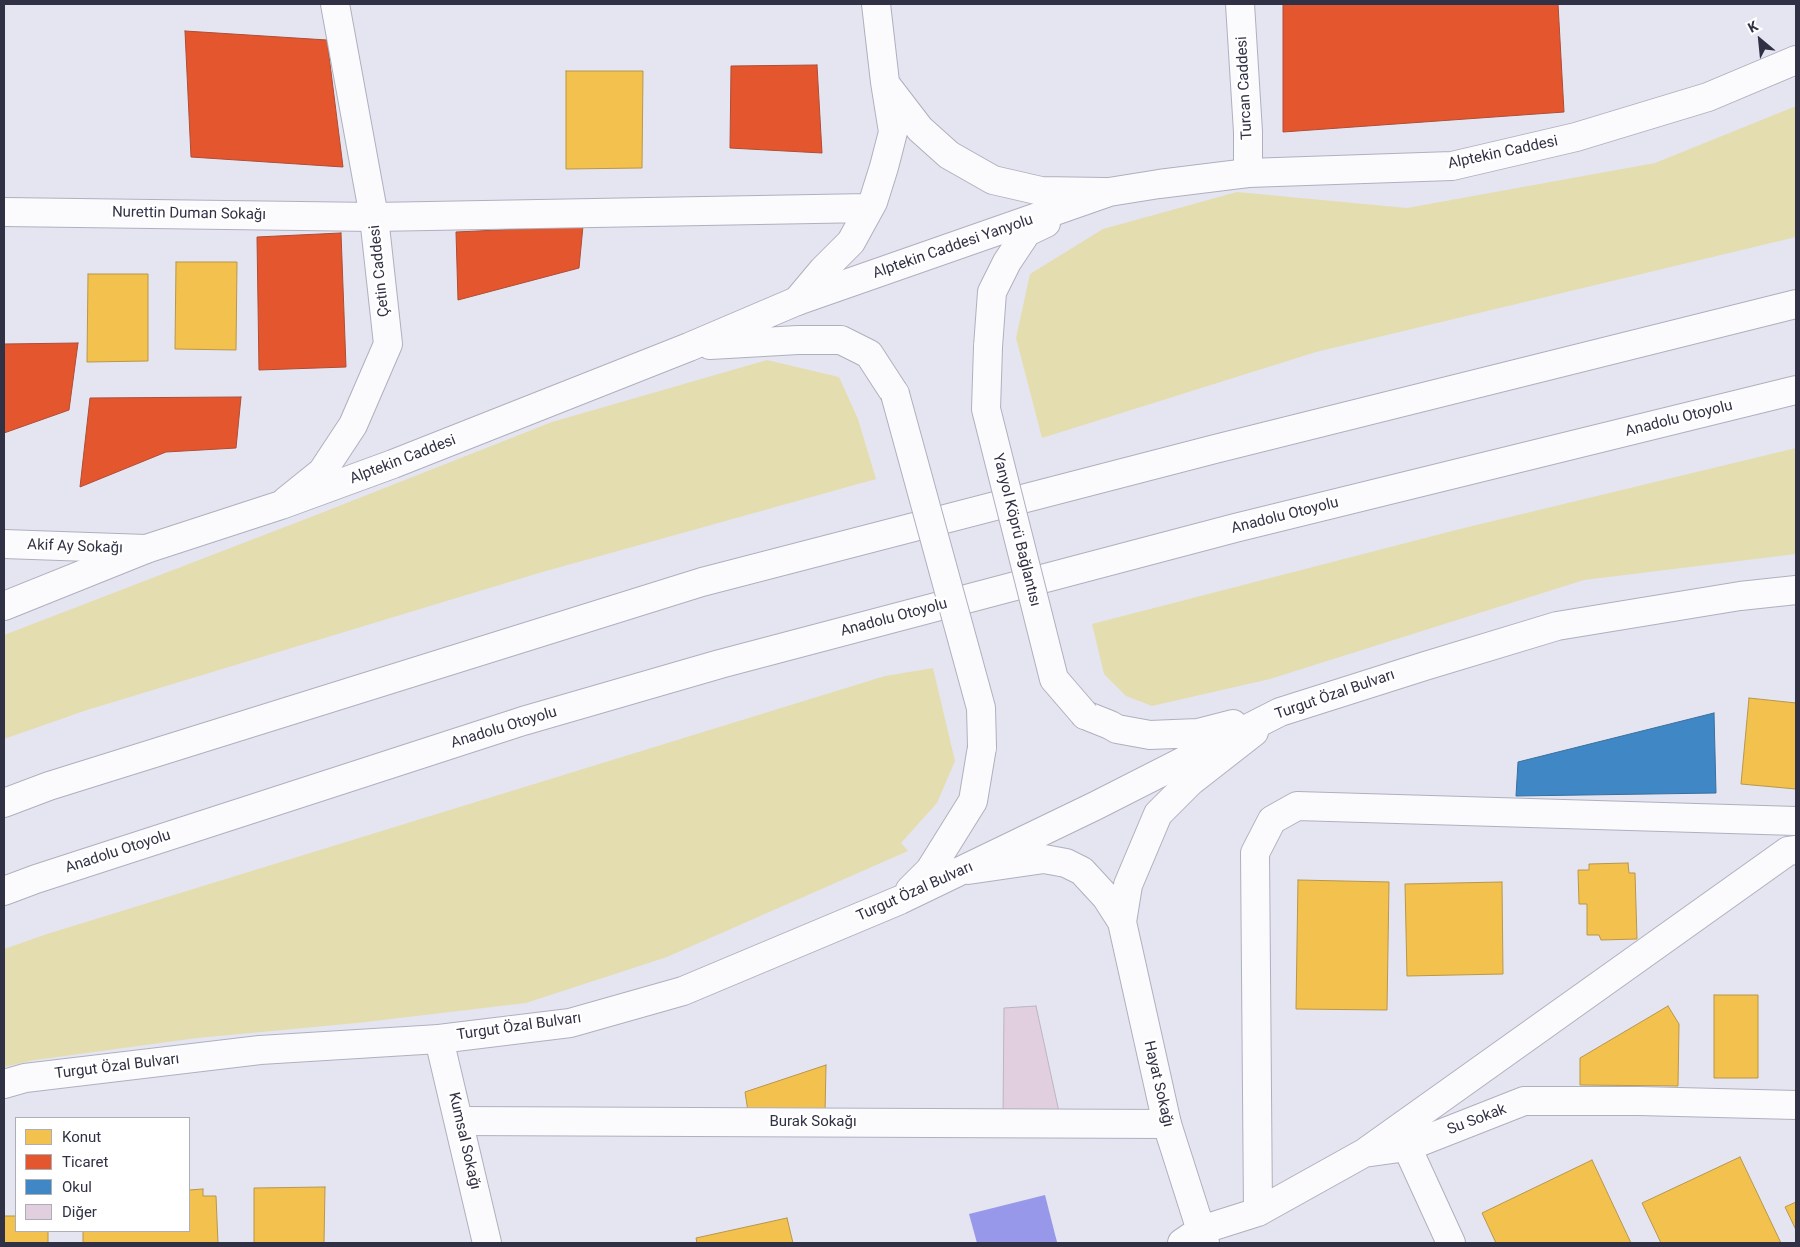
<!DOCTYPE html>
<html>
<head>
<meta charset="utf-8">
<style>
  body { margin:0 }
  #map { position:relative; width:1800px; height:1247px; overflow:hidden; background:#e4e5f1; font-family:Roboto,sans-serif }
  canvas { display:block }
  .frame { position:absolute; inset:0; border:5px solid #303145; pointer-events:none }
  .legend { position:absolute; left:15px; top:1117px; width:175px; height:115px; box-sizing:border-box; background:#fff; border:1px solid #acadb5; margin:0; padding:6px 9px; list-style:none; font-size:15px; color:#303145 }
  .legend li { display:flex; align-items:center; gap:10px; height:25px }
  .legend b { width:25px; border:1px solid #acadb5 }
  .north { position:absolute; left:1735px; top:15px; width:50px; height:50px; -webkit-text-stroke:4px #fff; paint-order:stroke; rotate:332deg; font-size:14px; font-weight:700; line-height:20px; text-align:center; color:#303145 }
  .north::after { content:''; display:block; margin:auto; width:18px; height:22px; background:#303145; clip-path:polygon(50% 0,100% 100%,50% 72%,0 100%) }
</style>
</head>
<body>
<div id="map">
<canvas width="1800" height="1247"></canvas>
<div class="frame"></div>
<ul class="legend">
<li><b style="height:14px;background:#f2c14e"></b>Konut</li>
<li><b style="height:14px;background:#e4572e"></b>Ticaret</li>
<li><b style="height:14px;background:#3f88c5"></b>Okul</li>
<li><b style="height:14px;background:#e1cfe0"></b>Diğer</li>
</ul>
<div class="north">K</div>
</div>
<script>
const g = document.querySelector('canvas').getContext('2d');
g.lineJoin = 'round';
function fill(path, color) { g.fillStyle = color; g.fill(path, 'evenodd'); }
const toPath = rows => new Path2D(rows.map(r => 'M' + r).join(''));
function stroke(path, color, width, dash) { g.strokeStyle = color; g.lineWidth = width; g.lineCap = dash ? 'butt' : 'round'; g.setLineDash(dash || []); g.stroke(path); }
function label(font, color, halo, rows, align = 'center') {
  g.font = font + ' Roboto,sans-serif'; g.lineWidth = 5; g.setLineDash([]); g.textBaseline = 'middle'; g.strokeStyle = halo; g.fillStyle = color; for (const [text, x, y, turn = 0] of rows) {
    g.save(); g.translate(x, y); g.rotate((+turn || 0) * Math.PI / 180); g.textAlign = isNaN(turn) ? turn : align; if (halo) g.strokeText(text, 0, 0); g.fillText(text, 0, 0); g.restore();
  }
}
fill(toPath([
  [1796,106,1796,237,1316,352,1042,438,1016,338,1030,274,1103,229,1237,192,1407,208,1655,163],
  [767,360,839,377,858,419,876,479,539,573,87,710,4,739,4,635,316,515,552,422],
  [1796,448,1796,554,1584,580,1270,679,1152,706,1126,696,1104,674,1092,624,1460,529],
  [933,668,955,761,937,803,901,843,908,851,667,957,526,1003,357,1023,197,1038,35,1060,4,1067,4,949,47,934,885,676]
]), '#e4ddb0');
fill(toPath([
  [1045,1195,1057,1242,1050,1243,977,1243,969,1214]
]), '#9898eb');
const homes = toPath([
  [566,71,643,71,642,168,566,169,566,71],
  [176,262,237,262,236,350,175,349,176,262],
  [88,274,148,274,148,361,87,362,88,274],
  [1749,698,1796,703,1796,789,1741,784,1749,698],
  [1628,863,1629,873,1635,873,1637,939,1601,940,1599,935,1587,935,1587,904,1579,904,1578,870,1589,870,1589,864,1628,863],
  [1298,880,1389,882,1387,1010,1296,1009,1298,880],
  [1502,882,1503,974,1407,976,1405,884,1502,882],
  [1714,995,1758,995,1758,1078,1714,1078,1714,995],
  [1668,1006,1679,1024,1678,1086,1580,1085,1580,1058,1668,1006],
  [826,1065,825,1114,749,1118,745,1092,826,1065],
  [1740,1157,1781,1243,1661,1243,1642,1203,1740,1157],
  [1592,1160,1631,1243,1496,1243,1482,1213,1592,1160],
  [325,1187,324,1243,254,1243,254,1188,325,1187],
  [203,1189,203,1196,216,1196,218,1243,83,1243,83,1231,189,1231,189,1190,203,1189],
  [1796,1202,1796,1230,1785,1207,1796,1202],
  [4,1216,16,1216,16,1231,48,1231,48,1243,4,1243,4,1216],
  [787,1218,793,1243,697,1243,696,1238,787,1218]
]);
fill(homes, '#f2c14e');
stroke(homes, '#b8964b', 1);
const shops = toPath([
  [1283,4,1558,4,1564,112,1283,132,1283,4],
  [185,31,327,40,343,167,191,157,185,31],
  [817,65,822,153,730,148,731,66,817,65],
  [583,226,579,268,458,300,456,232,583,226],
  [341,233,346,367,259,370,257,237,341,233],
  [78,343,69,410,4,433,4,344,78,343],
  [241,397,236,448,166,452,80,487,90,398,241,397]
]);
fill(shops, '#e4572e');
stroke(shops, '#ae4c35', 1);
const schools = toPath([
  [1714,713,1716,793,1516,796,1518,762,1714,713]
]);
fill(schools, '#3f88c5');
stroke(schools, '#3a6e9f', 1);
const building = toPath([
  [1036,1006,1059,1112,1003,1116,1004,1008,1036,1006]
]);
fill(building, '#e1cfe0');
stroke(building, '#bcb4bf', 1);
const minor = toPath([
  [1240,4,1248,132,1248,173],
  [887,86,920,129,949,155,993,180,1041,191,1104,192],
  [4,212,374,217,869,208],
  [797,301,823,270,851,242,873,202,884,167,893,132,885,82,876,4],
  [4,544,146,549],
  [459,1121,1167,1124],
  [1407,1147,1451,1243],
  [1367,1151,1788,851,1796,850],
  [1258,1212,1255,853,1272,820,1297,806,1796,821],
  [1182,1243,1201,1230,1258,1212,1364,1153,1407,1147,1524,1101,1639,1101,1796,1105]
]);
const tertiary = toPath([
  [286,501,322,472,353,425,388,344,374,217,335,4],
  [968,870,1044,859,1066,863,1082,871,1106,897,1122,922,1167,1124,1205,1243],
  [1122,922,1128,885,1158,814,1190,782,1254,732],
  [439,1039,487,1243]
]);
const secondary = toPath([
  [710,345,798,340,841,340,869,354,895,394],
  [988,347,992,292,1007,262,1027,232,1046,223],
  [4,606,146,549,281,505,393,464,689,347,797,301,1109,192,1159,184,1248,173,1452,166,1576,137,1708,97,1796,60],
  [1085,715,1110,725,1117,729,1150,735,1198,733,1233,724],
  [910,890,930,870,973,801,982,747],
  [4,1084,25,1078,260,1050,439,1039,570,1023,683,991,900,900,1095,806,1280,712,1425,666,1557,626,1740,596,1796,590]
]);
const motorway = toPath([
  [4,803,49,786,702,582,1215,449,1796,304],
  [4,891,36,879,523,721,720,664,1235,528,1796,390]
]);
stroke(minor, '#afb0be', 30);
stroke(tertiary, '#afb0be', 30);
stroke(secondary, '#afb0be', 30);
stroke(motorway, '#afb0be', 30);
stroke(minor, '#fbfbfd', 28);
stroke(tertiary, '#fbfbfd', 28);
stroke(secondary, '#fbfbfd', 28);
stroke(motorway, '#fbfbfd', 28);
const secondaryBridge = toPath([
  [988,347,986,409,1054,679,1085,715],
  [895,394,981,708,982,747]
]);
stroke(secondaryBridge, '#afb0be', 30, []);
stroke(secondaryBridge, '#fbfbfd', 28);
label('15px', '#303145', '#fff', [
  ["Turcan Caddesi",1245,88,-93],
  ["Alptekin Caddesi",1503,153,-12],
  ["Nurettin Duman Sokağı",189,214,1],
  ["Alptekin Caddesi Yanyolu",953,247,-19],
  ["Çetin Caddesi",380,271,-96],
  ["Anadolu Otoyolu",1679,419,-14],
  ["Alptekin Caddesi",403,460,-21],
  ["Anadolu Otoyolu",1285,516,-14],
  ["Yanyol Köprü Bağlantısı",1016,530,76],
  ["Akif Ay Sokağı",75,547,2],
  ["Anadolu Otoyolu",894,618,-15],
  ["Turgut Özal Bulvarı",1335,695,-19],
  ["Anadolu Otoyolu",504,728,-17],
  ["Anadolu Otoyolu",118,852,-18],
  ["Turgut Özal Bulvarı",915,892,-24],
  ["Turgut Özal Bulvarı",519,1027,-8],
  ["Turgut Özal Bulvarı",117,1067,-7],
  ["Hayat Sokağı",1158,1084,77],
  ["Su Sokak",1477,1120,-21],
  ["Burak Sokağı",813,1122],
  ["Kumsal Sokağı",464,1141,77]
]);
</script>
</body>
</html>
